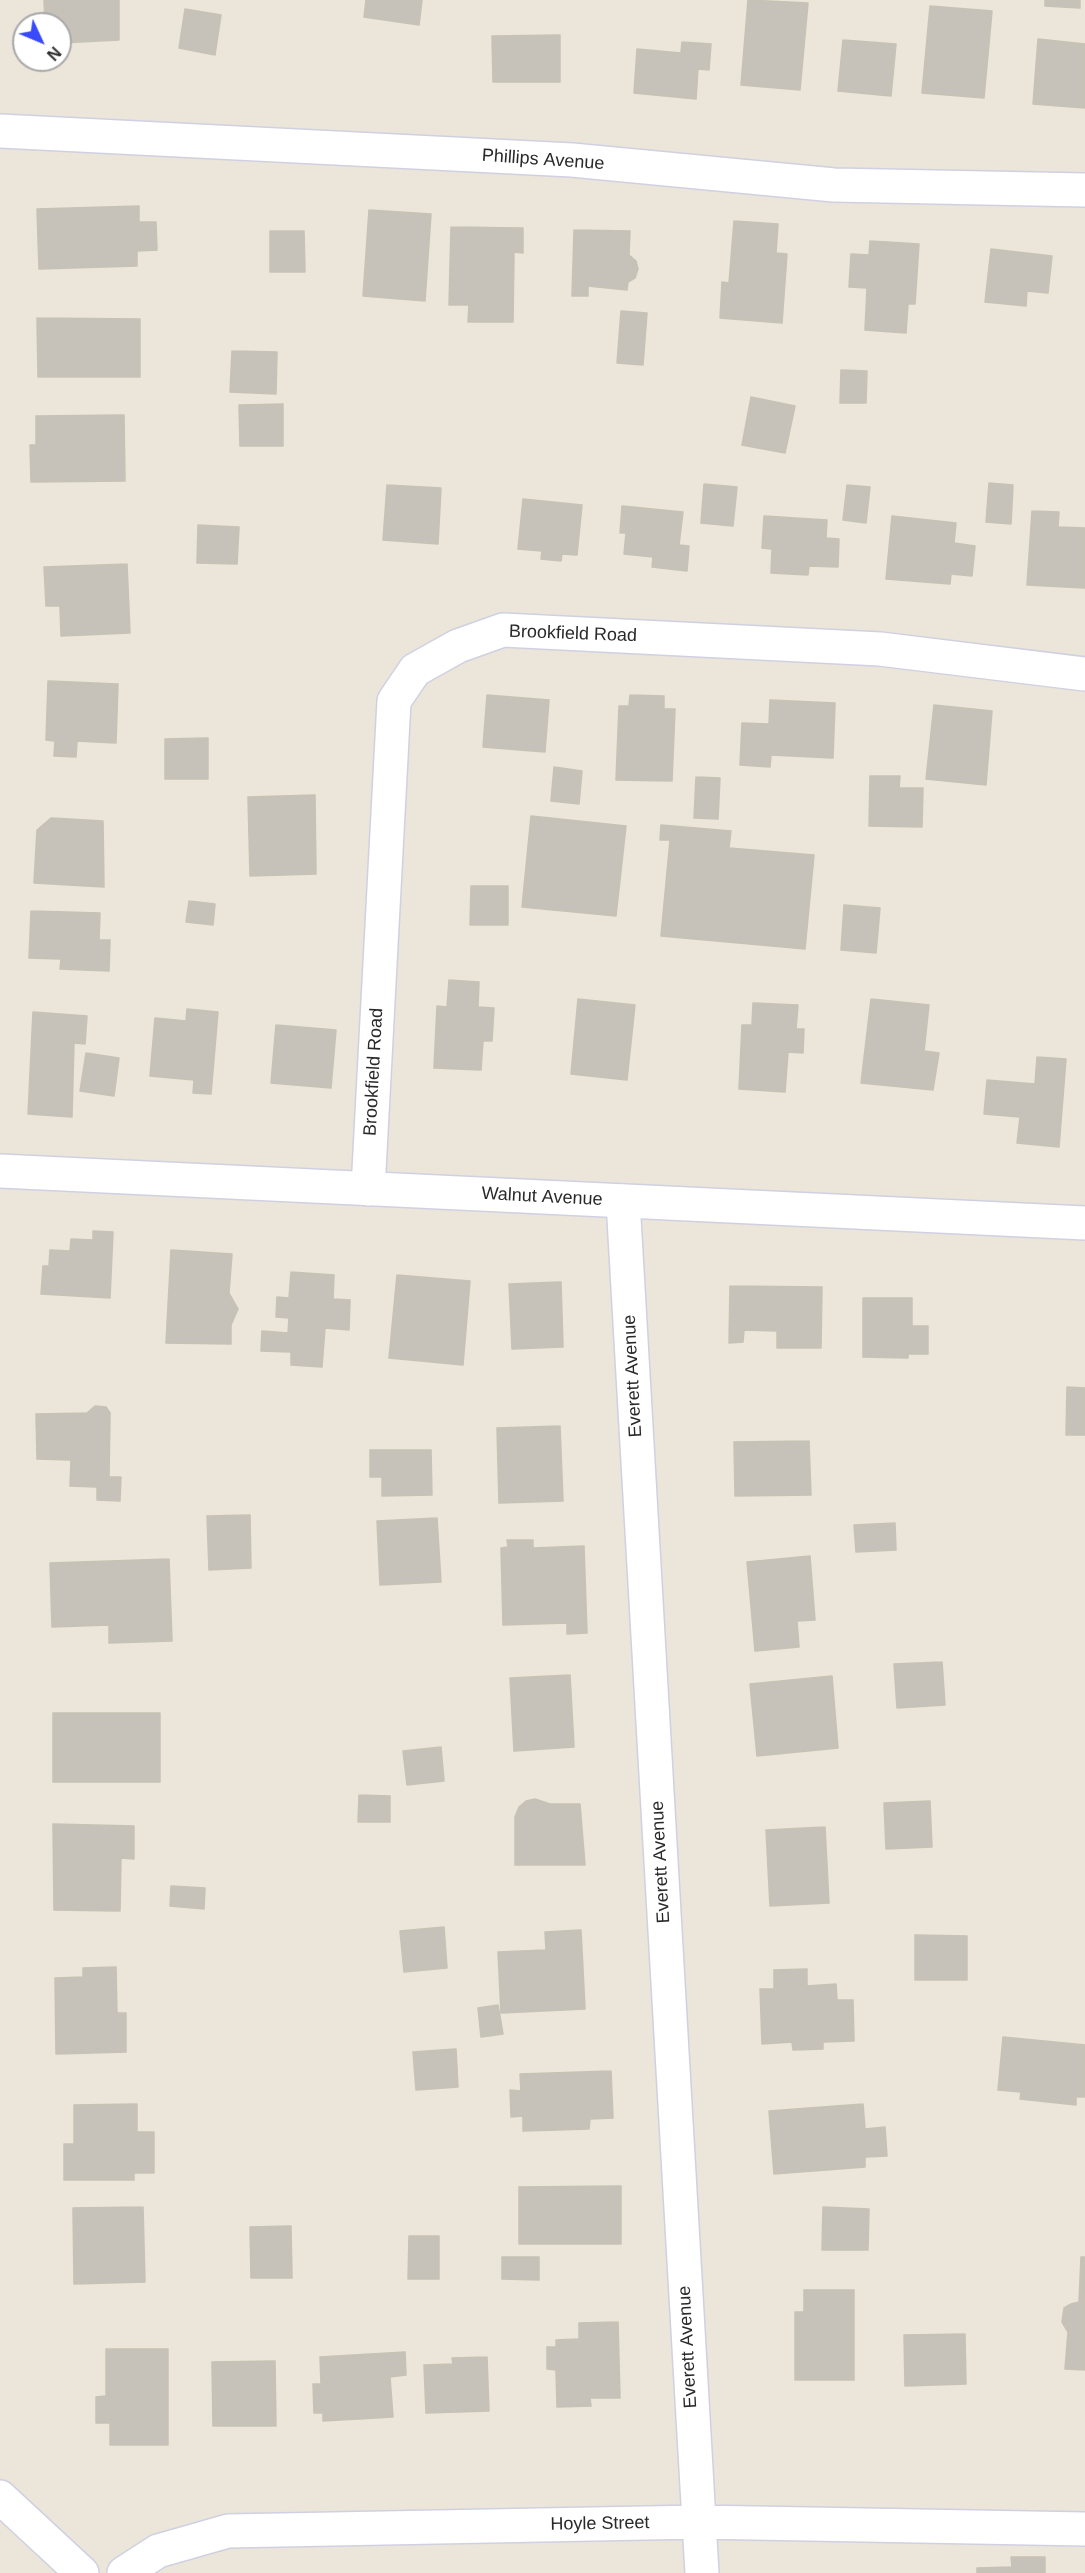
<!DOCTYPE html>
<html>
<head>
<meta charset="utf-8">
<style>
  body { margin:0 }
  #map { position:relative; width:1085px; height:2573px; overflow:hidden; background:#ebe5da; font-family:Helvetica,sans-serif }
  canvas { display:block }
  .north { position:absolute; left:12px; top:12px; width:60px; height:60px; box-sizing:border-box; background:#fff; border:2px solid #a9a9a9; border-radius:50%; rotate:134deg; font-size:16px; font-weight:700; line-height:24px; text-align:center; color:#292929 }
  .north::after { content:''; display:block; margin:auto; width:21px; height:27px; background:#394afa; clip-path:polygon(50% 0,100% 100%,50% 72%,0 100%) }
</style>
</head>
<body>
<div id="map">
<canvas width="1085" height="2573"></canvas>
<div class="north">N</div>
</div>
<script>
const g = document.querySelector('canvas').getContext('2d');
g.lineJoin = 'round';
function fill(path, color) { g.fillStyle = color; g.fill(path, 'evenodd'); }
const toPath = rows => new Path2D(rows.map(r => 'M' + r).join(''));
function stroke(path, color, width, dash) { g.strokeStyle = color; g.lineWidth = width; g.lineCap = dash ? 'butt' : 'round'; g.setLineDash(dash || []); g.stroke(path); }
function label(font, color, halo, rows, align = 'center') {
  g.font = font + ' Helvetica,sans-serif'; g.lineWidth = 4.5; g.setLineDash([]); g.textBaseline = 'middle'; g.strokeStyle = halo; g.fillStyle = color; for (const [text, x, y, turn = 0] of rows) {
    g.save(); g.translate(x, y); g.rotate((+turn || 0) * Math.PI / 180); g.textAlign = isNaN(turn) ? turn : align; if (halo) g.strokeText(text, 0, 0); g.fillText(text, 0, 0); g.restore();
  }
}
const building = toPath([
  [44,0,119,0,119,40,60,43,60,24,45,24,44,0],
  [366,0,422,0,419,25,364,17,366,0],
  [748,0,808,3,800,90,741,85,748,0],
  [1045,0,1080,0,1080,8,1045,6,1045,0],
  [930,6,992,11,984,98,922,93,930,6],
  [185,9,221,15,215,55,179,48,185,9],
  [560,35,560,82,493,82,492,36,560,35],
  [1038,39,1085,44,1085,108,1033,104,1038,39],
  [843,40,896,44,891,96,838,91,843,40],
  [682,42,711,44,709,70,698,69,696,99,634,93,637,49,681,53,682,42],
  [139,206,139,222,156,222,157,250,137,251,137,266,39,269,37,209,139,206],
  [369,210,431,214,425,301,363,296,369,210],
  [734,221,778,224,776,253,787,254,782,323,720,318,722,282,729,283,734,221],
  [451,227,523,228,523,253,514,252,513,322,468,322,469,305,449,305,451,227],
  [574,230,630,231,629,255,636,261,638,269,635,278,628,282,627,290,588,286,588,296,572,296,574,230],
  [270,231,304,231,305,272,270,272,270,231],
  [870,241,919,244,915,304,908,304,906,333,865,330,867,288,849,287,851,254,869,255,870,241],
  [991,249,1052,256,1048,293,1027,291,1026,306,985,302,991,249],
  [621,311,647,313,643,365,617,363,621,311],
  [37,318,140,319,140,377,38,377,37,318],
  [232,351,277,352,276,394,230,392,232,351],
  [841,370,867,371,866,403,840,403,841,370],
  [751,397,795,406,785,453,742,445,751,397],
  [283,404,283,446,240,446,239,405,283,404],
  [124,415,125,481,31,482,30,445,36,445,36,416,124,415],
  [989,483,1013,485,1011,524,986,522,989,483],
  [704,484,737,487,733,526,701,523,704,484],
  [387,485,441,488,438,544,383,540,387,485],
  [847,485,870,487,866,523,843,520,847,485],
  [523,499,582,505,577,555,562,554,561,561,541,559,542,551,518,549,523,499],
  [622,506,683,512,679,545,689,546,687,571,652,567,653,557,624,554,626,533,620,533,622,506],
  [1032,511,1059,512,1058,527,1085,528,1085,588,1027,585,1032,511],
  [764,516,827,520,826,538,839,539,838,567,809,566,808,575,771,573,772,549,762,548,764,516],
  [892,516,956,523,954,543,975,546,972,576,951,574,950,584,886,579,892,516],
  [198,525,239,527,237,564,197,563,198,525],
  [127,564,130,633,61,636,60,606,46,606,44,567,127,564],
  [48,681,118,684,116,743,77,741,76,757,54,756,55,741,46,740,48,681],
  [487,695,549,700,545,752,483,747,487,695],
  [630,695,664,696,664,709,675,709,672,781,616,780,619,706,629,706,630,695],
  [770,700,835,703,833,758,771,755,770,767,740,765,742,723,769,724,770,700],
  [934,705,992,711,986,785,926,779,934,705],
  [208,738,208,779,165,779,165,739,208,738],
  [554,767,582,771,579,804,551,801,554,767],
  [870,776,900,776,899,788,923,788,922,827,869,826,870,776],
  [696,777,720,778,718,819,694,818,696,777],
  [315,795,316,874,250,876,248,797,315,795],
  [531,816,626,826,616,916,522,907,531,816],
  [51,818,103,821,104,887,34,883,37,830,51,818],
  [661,825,731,831,729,848,814,855,805,949,661,936,670,840,660,840,661,825],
  [471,886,508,886,508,925,470,925,471,886],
  [189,901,215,904,213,925,186,922,189,901],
  [844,905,880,908,876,953,841,950,844,905],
  [31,911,100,913,99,940,110,940,109,971,60,969,61,959,29,958,31,911],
  [449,980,479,982,478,1007,494,1008,492,1041,483,1041,481,1070,434,1068,437,1006,447,1007,449,980],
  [578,999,635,1005,627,1080,571,1074,578,999],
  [871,999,929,1005,924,1051,939,1053,933,1090,861,1083,871,999],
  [753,1003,798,1005,796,1029,804,1029,803,1053,788,1052,785,1092,739,1089,742,1025,752,1025,753,1003],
  [187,1009,218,1012,211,1094,193,1093,194,1080,150,1076,155,1018,186,1021,187,1009],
  [33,1012,87,1016,85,1044,74,1043,72,1117,28,1114,33,1012],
  [276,1025,336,1030,331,1088,271,1083,276,1025],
  [86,1053,119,1058,114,1096,80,1091,86,1053],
  [1037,1057,1066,1059,1059,1147,1017,1143,1020,1117,984,1114,987,1080,1035,1084,1037,1057],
  [93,1231,113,1232,110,1298,41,1294,43,1266,49,1266,50,1250,70,1251,71,1239,93,1240,93,1231],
  [171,1250,232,1254,229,1293,238,1309,231,1325,231,1344,166,1343,171,1250],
  [291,1272,334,1275,333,1299,350,1300,349,1330,325,1328,322,1367,291,1365,291,1352,261,1351,262,1331,288,1333,289,1318,276,1317,277,1297,289,1298,291,1272],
  [397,1275,470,1281,463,1365,389,1358,397,1275],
  [561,1282,563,1347,512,1349,509,1284,561,1282],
  [730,1286,822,1287,821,1348,777,1348,777,1331,744,1330,743,1342,729,1343,730,1286],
  [863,1298,912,1298,912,1326,928,1326,928,1354,908,1354,908,1358,863,1357,863,1298],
  [1067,1387,1085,1388,1085,1435,1066,1435,1067,1387],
  [95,1406,106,1407,110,1413,109,1477,121,1477,120,1501,97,1500,97,1487,70,1486,71,1460,37,1459,36,1414,87,1413,95,1406],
  [560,1426,563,1501,499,1503,497,1428,560,1426],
  [809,1441,811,1495,735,1496,734,1442,809,1441],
  [370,1450,431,1450,432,1495,382,1496,382,1477,370,1477,370,1450],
  [250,1515,251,1568,209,1570,207,1516,250,1515],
  [437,1518,441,1582,380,1585,377,1521,437,1518],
  [895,1523,896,1550,856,1552,854,1525,895,1523],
  [507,1540,533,1540,533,1548,584,1546,587,1633,567,1634,567,1623,503,1625,501,1548,508,1547,507,1540],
  [810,1556,815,1620,797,1621,799,1647,755,1651,747,1562,810,1556],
  [169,1559,172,1641,109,1643,109,1625,52,1627,50,1563,169,1559],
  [942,1662,945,1705,897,1708,894,1664,942,1662],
  [570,1675,574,1747,514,1751,510,1678,570,1675],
  [832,1676,838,1748,757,1756,750,1684,832,1676],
  [53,1713,160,1713,160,1782,53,1782,53,1713],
  [441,1747,444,1781,407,1785,403,1751,441,1747],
  [359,1795,390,1796,390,1822,358,1822,359,1795],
  [535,1799,550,1804,580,1804,585,1865,515,1865,515,1817,519,1807,526,1801,535,1799],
  [930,1801,932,1847,886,1849,884,1803,930,1801],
  [53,1824,134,1826,134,1859,121,1858,120,1911,54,1910,53,1824],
  [825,1827,829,1903,770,1906,766,1830,825,1827],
  [171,1886,205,1888,204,1909,170,1906,171,1886],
  [444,1927,447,1968,404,1972,400,1931,444,1927],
  [581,1930,585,2009,501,2013,498,1952,546,1950,545,1932,581,1930],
  [915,1935,967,1936,967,1980,915,1980,915,1935],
  [116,1967,117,2013,126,2013,126,2052,56,2054,55,1978,83,1977,83,1968,116,1967],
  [807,1969,807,1986,836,1984,837,2000,853,2000,854,2041,823,2042,823,2049,793,2050,792,2042,762,2044,760,1989,774,1989,774,1970,807,1969],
  [498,2005,503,2034,481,2037,478,2008,498,2005],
  [1003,2037,1085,2045,1085,2097,1076,2097,1076,2105,1020,2099,1021,2092,998,2090,1003,2037],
  [456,2049,458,2087,416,2090,413,2052,456,2049],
  [611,2071,613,2118,590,2119,589,2129,523,2131,523,2116,511,2117,510,2090,521,2091,520,2074,611,2071],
  [137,2104,137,2132,154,2132,154,2173,134,2173,134,2180,64,2180,64,2144,74,2144,74,2105,137,2104],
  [863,2104,865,2129,885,2127,887,2156,865,2157,865,2167,774,2174,769,2111,863,2104],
  [621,2186,621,2244,519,2244,519,2187,621,2186],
  [143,2207,145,2282,74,2284,73,2208,143,2207],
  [823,2207,869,2209,868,2250,822,2250,823,2207],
  [291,2226,292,2278,251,2278,250,2227,291,2226],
  [409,2236,439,2236,439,2279,408,2279,409,2236],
  [502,2257,539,2257,539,2280,502,2279,502,2257],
  [1081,2257,1085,2257,1085,2370,1065,2369,1068,2332,1062,2322,1064,2308,1071,2304,1079,2302,1081,2257],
  [804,2290,854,2290,854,2380,795,2380,795,2312,804,2312,804,2290],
  [618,2322,620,2398,590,2398,591,2406,557,2407,556,2370,547,2369,547,2347,556,2347,556,2340,579,2339,579,2323,618,2322],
  [965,2334,966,2384,905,2386,904,2335,965,2334],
  [106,2349,168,2349,168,2445,110,2445,110,2423,96,2423,96,2397,106,2396,106,2349],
  [405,2352,406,2375,390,2377,393,2417,323,2421,323,2413,314,2413,313,2384,321,2384,320,2357,405,2352],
  [487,2357,489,2411,426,2413,424,2365,453,2364,452,2358,487,2357],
  [275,2361,276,2426,213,2426,212,2362,275,2361],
  [1011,2557,1045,2557,1045,2573,977,2573,977,2568,1012,2567,1011,2557]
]);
fill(building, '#c6c2ba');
stroke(building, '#c6c2b4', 1.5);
const minor = toPath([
  [0,131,572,160,834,185,1085,190],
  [368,1189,394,701,415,670,458,646,503,630,880,649,1085,674],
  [623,1201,702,2573],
  [0,2497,82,2573],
  [124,2573,158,2551,228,2531,698,2522,1085,2529]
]);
const tertiary = toPath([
  [0,1171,1085,1223]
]);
stroke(minor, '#cfd1e2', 36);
stroke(tertiary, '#cfd1e2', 36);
stroke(minor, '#fff', 33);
stroke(tertiary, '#fff', 33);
label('18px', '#292929', '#fff', [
  ["Phillips Avenue",543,160,4],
  ["Brookfield Road",573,634,2],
  ["Brookfield Road",374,1072,-87],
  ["Walnut Avenue",542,1197,3],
  ["Everett Avenue",633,1376,-93],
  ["Everett Avenue",661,1862,-93],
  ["Everett Avenue",688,2347,-93],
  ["Hoyle Street",600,2524,-1]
]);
</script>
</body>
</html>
